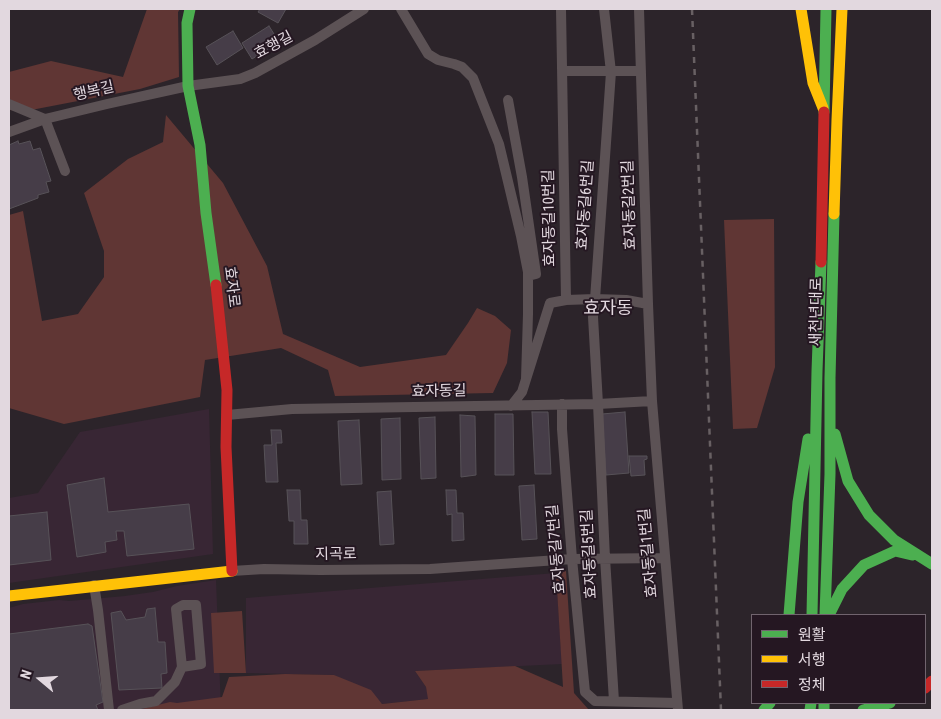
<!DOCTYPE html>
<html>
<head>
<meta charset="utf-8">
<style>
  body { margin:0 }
  #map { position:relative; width:941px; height:719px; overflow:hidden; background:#2c242a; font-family:"Roboto Condensed","Noto Sans KR",sans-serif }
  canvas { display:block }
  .frame { position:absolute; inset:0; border:10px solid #e2d8df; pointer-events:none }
  .legend { position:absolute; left:751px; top:614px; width:175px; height:90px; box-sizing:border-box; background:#251722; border:1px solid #71646e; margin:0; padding:6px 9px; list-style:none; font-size:15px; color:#e2d8df }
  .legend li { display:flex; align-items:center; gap:10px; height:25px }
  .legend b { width:25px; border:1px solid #71646e }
  .north { position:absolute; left:15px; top:654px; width:50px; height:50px; -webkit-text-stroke:4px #251722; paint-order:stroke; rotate:288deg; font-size:14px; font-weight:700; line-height:20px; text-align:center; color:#e2d8df }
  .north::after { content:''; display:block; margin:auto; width:18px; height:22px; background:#e2d8df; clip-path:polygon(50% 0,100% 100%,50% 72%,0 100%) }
</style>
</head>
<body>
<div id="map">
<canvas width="941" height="719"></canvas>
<div class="frame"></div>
<ul class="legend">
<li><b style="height:6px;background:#4caf50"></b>원활</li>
<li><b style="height:6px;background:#ffc107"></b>서행</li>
<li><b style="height:6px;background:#c62828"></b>정체</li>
</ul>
<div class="north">N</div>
</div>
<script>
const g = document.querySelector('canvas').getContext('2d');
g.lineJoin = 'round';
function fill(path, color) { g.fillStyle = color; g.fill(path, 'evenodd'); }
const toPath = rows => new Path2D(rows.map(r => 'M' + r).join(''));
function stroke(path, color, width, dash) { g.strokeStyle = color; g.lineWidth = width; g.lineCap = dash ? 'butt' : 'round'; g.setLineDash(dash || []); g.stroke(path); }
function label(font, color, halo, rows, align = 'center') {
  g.font = font + ' "Roboto Condensed","Noto Sans KR",sans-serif'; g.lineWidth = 4; g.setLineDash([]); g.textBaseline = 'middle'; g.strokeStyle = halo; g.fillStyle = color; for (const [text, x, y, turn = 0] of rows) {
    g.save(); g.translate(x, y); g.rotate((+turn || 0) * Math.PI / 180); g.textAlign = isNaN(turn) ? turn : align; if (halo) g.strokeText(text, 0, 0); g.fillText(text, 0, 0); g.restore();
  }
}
fill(toPath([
  [209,409,213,554,9,583,9,498,38,493,80,432],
  [556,573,562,664,415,671,426,687,429,699,382,704,334,675,246,673,246,598],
  [216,580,221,710,9,710,9,608,23,604,59,600,69,601,125,596,153,592,177,586]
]), '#382634');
fill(toPath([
  [147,9,180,9,178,12,179,77,140,89,26,111,9,110,9,72,51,61,123,77],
  [166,115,223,183,267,266,283,334,360,367,446,355,468,323,477,308,495,316,511,330,507,363,493,393,335,396,328,370,281,348,205,360,200,397,64,424,9,408,9,215,23,211,42,321,78,314,104,277,104,251,84,193,128,159,163,142],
  [774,219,775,367,757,428,733,429,724,220],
  [566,571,574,693,589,710,138,710,170,702,177,703,222,697,229,677,285,674,334,675,371,690,382,704,428,699,426,687,415,671,515,666,563,687,556,573],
  [242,611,246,673,214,673,211,613]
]), '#603634');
const building = toPath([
  [260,9,286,9,278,23,258,12,260,9],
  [269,26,279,42,252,59,242,43,269,26],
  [233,31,243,48,217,65,206,47,233,31],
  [18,141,19,144,30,141,33,150,40,148,51,181,46,182,49,192,38,195,38,198,9,209,9,145,18,141],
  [532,412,548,412,551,474,535,474,532,412],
  [625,412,629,473,606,475,602,414,625,412],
  [495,414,513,414,514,475,495,475,495,414],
  [460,415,475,416,476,475,461,477,460,415],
  [435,417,436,478,421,479,419,418,435,417],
  [400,418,401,479,382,480,381,419,400,418],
  [359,420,362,484,341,485,338,421,359,420],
  [271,430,281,430,282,443,276,443,278,482,266,482,264,445,272,445,271,430],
  [629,456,647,456,647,459,644,460,645,475,631,476,629,456],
  [104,478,108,512,189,504,194,549,127,556,124,531,116,531,117,540,105,542,106,552,77,557,67,485,104,478],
  [534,485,537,539,522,540,519,486,534,485],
  [287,490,300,490,301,520,307,520,308,544,294,544,294,521,289,521,287,490],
  [446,490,456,490,457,513,463,513,464,540,452,541,452,514,447,515,446,490],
  [391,491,394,544,380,545,377,492,391,491],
  [47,512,51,560,9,565,9,516,47,512],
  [155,608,158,642,165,642,167,673,161,674,162,688,119,690,111,613,121,611,126,620,145,617,147,609,155,608],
  [88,624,92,626,103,702,96,705,98,710,9,710,9,634,88,624]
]);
fill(building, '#463d48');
stroke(building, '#575258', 1);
stroke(toPath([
  [401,9,428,54,438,60,454,64,462,67,473,78,499,144,521,236,528,272,528,314,526,379],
  [561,9,566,300],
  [604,9,611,72,595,299,593,317,598,404,605,558,614,701],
  [639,9,648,304,652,401,678,710],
  [563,71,641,71],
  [508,100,522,177,536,274,528,276],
  [9,104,45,119,107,104,188,86,240,79,255,73,315,40,364,9],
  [9,132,45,119,65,171],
  [562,404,562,429,572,559,585,692,595,701,677,703],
  [511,406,522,392,550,303,566,300,595,299,626,300,648,304],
  [227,415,292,409,598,404,652,401],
  [232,571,264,569,320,570,430,569,572,559,665,558],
  [94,585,98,610,109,710],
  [122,710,140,704,156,701,175,682,182,667,201,664,196,605,183,605,176,609,182,667]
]), '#5c5255', 10);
stroke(toPath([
  [190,9,187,23,188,86,200,145,206,213,216,285],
  [824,112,826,9],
  [835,434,848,481,869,515,894,540,932,564],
  [789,615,798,502,808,439],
  [812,615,817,371,821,262],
  [825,615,830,474,830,378,834,214],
  [829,615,842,589,864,565,895,551,912,555],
  [824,703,824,710],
  [764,710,770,703],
  [810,710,811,703],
  [863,710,890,703]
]), '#4caf50', 11);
stroke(toPath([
  [801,9,813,83,823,108],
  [834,214,837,120,842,9],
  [9,596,232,571]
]), '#ffc107', 11);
stroke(toPath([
  [821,262,824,112],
  [216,285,227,390,226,447,232,571],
  [925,688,932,681]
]), '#c62828', 11);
stroke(toPath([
  [692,9,721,710]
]), '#686063', 2.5, [6, 6]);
label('15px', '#e2d8df', '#251722', [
  ["효행길",274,46,-28],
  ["행복길",94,92,-13],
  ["효자동길6번길",586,205,-86],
  ["효자동길2번길",630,205,-92],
  ["효자동길10번길",550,218,-91],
  ["효자로",231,287,83],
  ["새천년대로",817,312,-89],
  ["효자동길",439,392,-1],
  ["효자동길7번길",557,549,-95],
  ["효자동길1번길",649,553,-95],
  ["효자동길5번길",590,554,-93],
  ["지곡로",336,555,-1]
]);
label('18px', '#e2d8df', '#251722', [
  ["효자동",608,309]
]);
</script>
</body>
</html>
